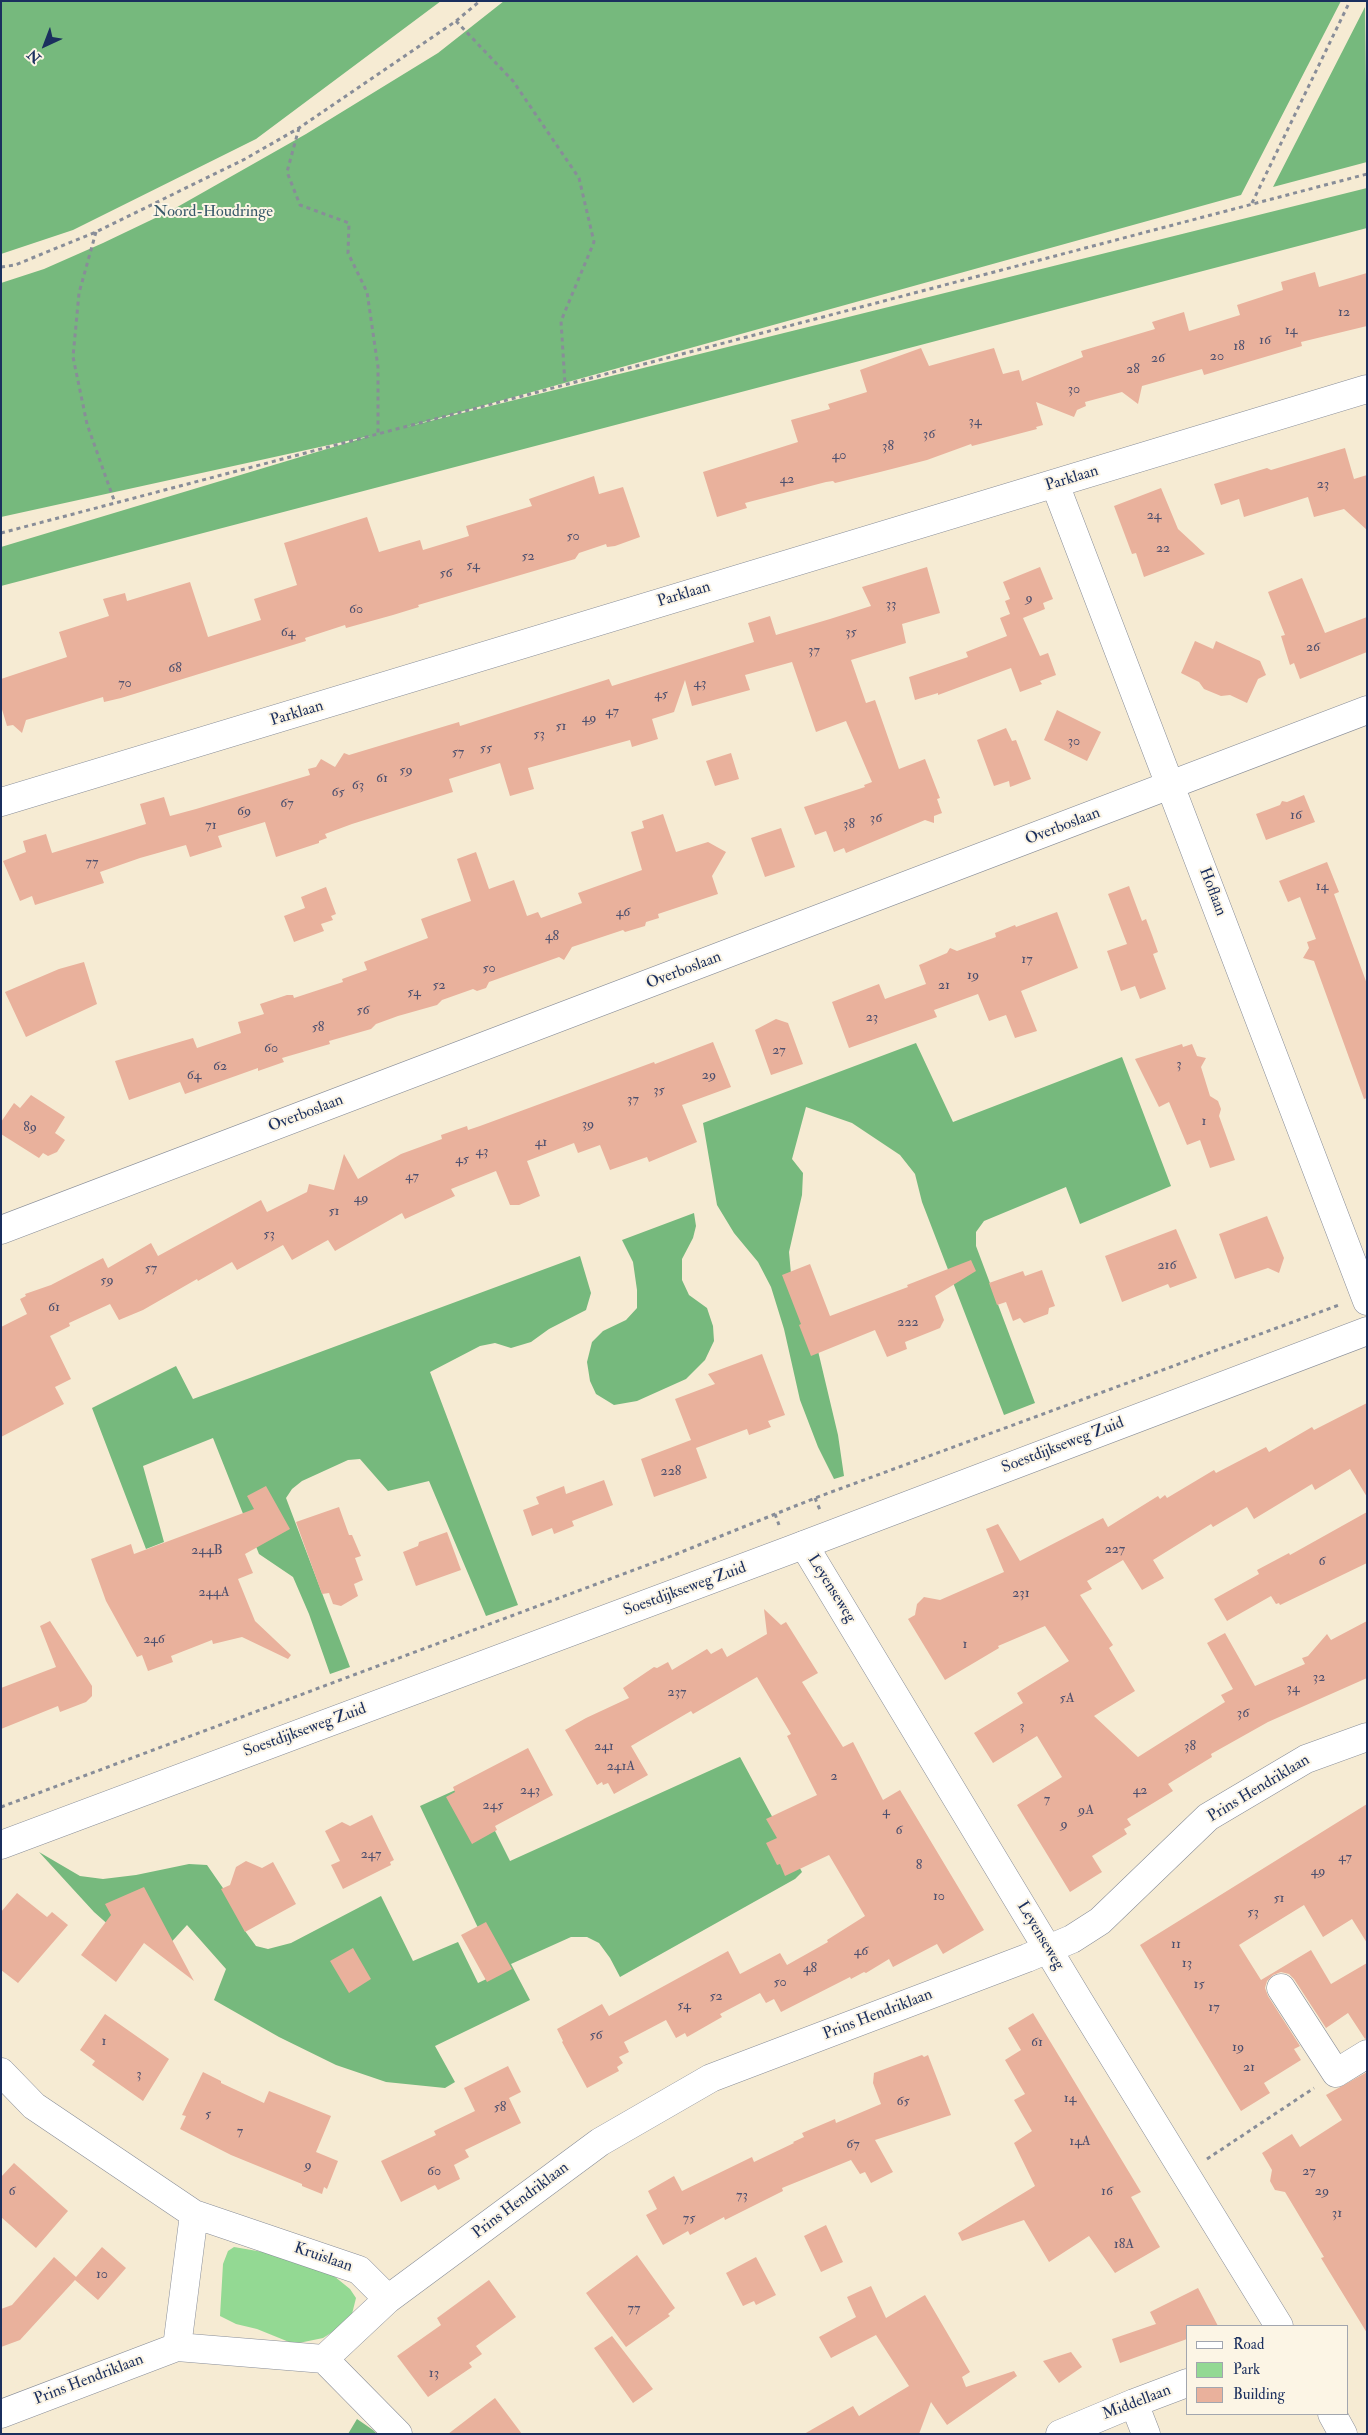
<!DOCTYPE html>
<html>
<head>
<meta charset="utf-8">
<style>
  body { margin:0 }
  #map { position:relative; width:1368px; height:2435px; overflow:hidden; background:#f6ebd3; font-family:"IM FELL Double Pica",serif }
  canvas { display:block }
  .frame { position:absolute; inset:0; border:2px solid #1b2f5e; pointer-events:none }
  .legend { position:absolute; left:1186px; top:2325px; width:162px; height:90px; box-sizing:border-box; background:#fcf5e5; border:1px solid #a2a6af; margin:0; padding:6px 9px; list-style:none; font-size:15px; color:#1b2f5e }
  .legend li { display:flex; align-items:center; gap:10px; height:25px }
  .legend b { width:25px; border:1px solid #a2a6af }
  .north { position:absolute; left:20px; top:20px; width:50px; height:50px; -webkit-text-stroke:4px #fcf5e5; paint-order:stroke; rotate:223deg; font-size:14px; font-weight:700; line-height:20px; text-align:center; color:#1b2f5e }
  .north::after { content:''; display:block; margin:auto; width:18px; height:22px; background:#1b2f5e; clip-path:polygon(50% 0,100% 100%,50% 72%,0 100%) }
</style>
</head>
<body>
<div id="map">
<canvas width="1368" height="2435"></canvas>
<div class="frame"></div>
<ul class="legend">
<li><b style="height:6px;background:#fff"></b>Road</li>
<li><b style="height:14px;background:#93d993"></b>Park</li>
<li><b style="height:14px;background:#e9b19c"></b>Building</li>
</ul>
<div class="north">N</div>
</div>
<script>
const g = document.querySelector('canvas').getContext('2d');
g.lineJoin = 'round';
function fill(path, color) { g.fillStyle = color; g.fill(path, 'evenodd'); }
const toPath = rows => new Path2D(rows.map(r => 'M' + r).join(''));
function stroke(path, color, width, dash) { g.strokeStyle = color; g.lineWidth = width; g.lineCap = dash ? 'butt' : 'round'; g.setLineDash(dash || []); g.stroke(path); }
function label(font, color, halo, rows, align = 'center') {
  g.font = font + ' "IM FELL Double Pica",serif'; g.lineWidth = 4; g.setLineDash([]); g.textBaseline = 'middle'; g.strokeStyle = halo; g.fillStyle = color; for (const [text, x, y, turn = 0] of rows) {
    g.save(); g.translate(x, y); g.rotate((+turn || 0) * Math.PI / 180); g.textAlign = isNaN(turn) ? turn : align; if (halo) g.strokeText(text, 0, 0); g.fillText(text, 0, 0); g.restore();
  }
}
fill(toPath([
  [234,2247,263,2252,329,2272,350,2289,356,2298,352,2314,337,2329,323,2338,294,2344,257,2329,236,2324,220,2316,223,2264,228,2251]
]), '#93d993');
fill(toPath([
  [1,1,441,1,256,139,73,230,1,254],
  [504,1,1341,1,1241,195,406,427,1367,188,1367,228,1,586,1,547,370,436,1,517,1,283,44,269,103,243,172,210,306,134,438,53],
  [1365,7,1367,162,1273,187],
  [916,1043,953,1122,1122,1057,1171,1186,1080,1224,1066,1187,984,1221,976,1232,976,1246,1035,1403,1004,1415,922,1202,915,1174,900,1155,852,1123,806,1107,792,1159,803,1173,802,1195,789,1252,791,1274,804,1292,838,1435,844,1476,834,1479,818,1447,800,1400,784,1329,771,1287,758,1262,734,1233,717,1205,703,1123],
  [694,1213,696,1226,693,1238,682,1259,682,1280,689,1295,707,1308,713,1326,714,1341,705,1360,686,1379,637,1401,614,1405,596,1394,590,1381,587,1362,592,1342,603,1331,626,1320,637,1308,637,1290,633,1262,622,1240],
  [580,1256,591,1293,586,1310,549,1329,531,1342,511,1348,495,1343,480,1346,430,1372,518,1605,486,1616,429,1481,388,1491,360,1459,348,1460,302,1481,292,1489,286,1498,350,1667,330,1674,309,1614,293,1577,259,1554,213,1438,143,1466,164,1542,146,1549,92,1408,176,1366,193,1399],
  [740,1757,802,1872,795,1879,620,1977,610,1958,599,1943,587,1937,571,1937,511,1964,530,2000,435,2046,455,2082,445,2088,386,2082,336,2065,279,2037,214,2000,226,1969,187,1925,166,1948,120,1935,94,1912,39,1852,80,1876,103,1879,136,1875,189,1864,207,1865,234,1904,245,1931,256,1946,268,1949,291,1943,381,1896,413,1961,458,1942,478,1983,495,1975,480,1932,420,1806,471,1783,510,1861],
  [357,2419,373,2430,377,2434,348,2434]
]), '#76b97d');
fill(toPath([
  [1315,272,1319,287,1367,273,1367,326,1301,342,1302,346,1204,375,1202,369,1142,386,1138,404,1122,392,1085,402,1086,406,1077,410,1074,417,1036,402,1043,425,1036,427,1037,429,972,446,971,444,927,460,880,472,835,483,833,481,826,482,745,503,747,508,717,517,703,472,798,442,791,420,830,409,828,404,867,392,860,370,921,348,929,366,994,348,1003,374,1019,370,1022,381,1083,357,1081,351,1155,329,1152,322,1184,312,1189,331,1240,315,1237,305,1283,290,1281,282],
  [1345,448,1354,479,1367,475,1367,530,1344,509,1314,517,1308,497,1244,517,1239,499,1221,505,1214,484,1267,468,1271,470],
  [594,476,599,494,623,487,640,537,615,546,607,547,606,544,579,553,575,559,418,605,419,607,393,615,346,628,345,625,305,638,306,641,121,698,104,702,103,697,26,720,22,733,13,725,7,726,1,706,1,679,67,657,59,632,109,616,103,599,125,593,127,601,190,582,208,637,261,620,254,599,297,585,284,543,367,517,379,552,420,540,423,550,469,536,466,526,532,506,529,499],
  [1161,488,1178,529,1205,554,1144,577,1136,553,1132,554,1114,506],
  [927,567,940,613,902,624,906,643,851,660,866,703,875,700,899,769,925,759,940,798,937,799,942,813,934,816,934,823,925,820,846,853,844,848,834,852,826,831,815,835,804,807,865,787,864,785,872,782,846,721,816,732,792,662,745,675,750,690,692,706,685,680,674,712,652,719,658,739,632,747,630,740,528,768,534,789,510,796,500,763,449,779,453,792,352,824,325,834,327,838,319,841,319,843,276,857,265,822,218,836,222,847,190,857,186,845,140,858,100,872,104,883,35,905,32,896,20,901,3,861,26,852,23,841,46,834,52,853,146,824,140,804,164,797,170,816,196,809,310,775,308,769,316,767,321,759,335,767,344,753,349,755,459,722,460,726,609,679,612,686,754,642,748,623,770,616,776,635,830,619,871,606,862,587],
  [1040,567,1053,599,1043,603,1045,609,1023,618,1040,656,1048,653,1056,675,1040,681,1042,684,1020,692,1011,668,938,695,938,693,915,700,909,677,968,657,966,652,1007,636,1000,618,1010,614,1005,601,1010,599,1003,582],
  [1302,578,1325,633,1367,617,1367,652,1300,679,1294,663,1290,665,1281,636,1285,635,1268,592],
  [1195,641,1213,649,1216,641,1260,661,1266,675,1258,679,1247,703,1230,695,1221,696,1204,689,1199,682,1181,673],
  [1057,710,1101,732,1087,761,1044,740],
  [1006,728,1012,741,1016,740,1031,779,1010,787,1009,781,994,786,977,740],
  [731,753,739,779,715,786,706,761],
  [1304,795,1315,822,1266,840,1256,814,1280,805,1282,801,1287,802],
  [663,814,676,852,708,842,726,852,712,876,718,894,658,914,659,918,646,922,645,926,625,932,623,930,572,947,564,960,559,957,489,982,486,988,477,991,473,989,442,1000,437,1005,398,1016,376,1024,371,1029,329,1041,330,1044,282,1058,284,1062,258,1071,258,1068,185,1094,180,1082,129,1100,115,1061,193,1038,197,1048,241,1033,238,1022,264,1014,260,1004,287,995,293,995,294,998,343,982,342,979,367,970,364,962,428,938,421,919,471,901,457,859,476,852,489,889,514,880,527,916,538,912,541,918,582,903,578,893,642,870,631,832,644,828,642,821],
  [781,828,795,867,765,877,751,838],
  [1327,862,1339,892,1334,894,1367,984,1367,1098,1364,1099,1314,961,1303,958,1309,948,1307,942,1316,939,1300,897,1288,902,1279,881],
  [1129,886,1142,921,1146,919,1152,935,1158,952,1153,954,1166,989,1140,999,1135,986,1121,991,1107,951,1127,944,1108,894],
  [326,887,336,914,331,916,333,920,321,924,324,931,294,942,284,916,305,908,301,897],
  [1057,912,1078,968,1021,991,1037,1031,1015,1038,1006,1015,989,1021,978,994,934,1010,937,1017,849,1048,832,1002,879,984,885,999,926,984,919,965,947,953,950,948,957,951,996,937,995,933,1015,925,1016,927],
  [84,962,97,1004,26,1037,5,992,59,969],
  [776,1019,788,1023,803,1064,771,1075,755,1030],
  [713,1042,731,1087,682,1105,697,1142,649,1162,647,1157,610,1170,600,1145,578,1153,574,1143,527,1161,540,1196,519,1205,510,1205,496,1171,451,1189,455,1196,405,1219,402,1213,335,1251,328,1240,292,1260,283,1245,237,1270,232,1262,198,1281,197,1279,143,1310,119,1320,110,1304,69,1323,70,1326,50,1336,71,1379,55,1387,64,1404,1,1437,1,1327,27,1314,20,1299,26,1296,25,1294,51,1285,103,1258,108,1268,151,1243,158,1256,261,1200,267,1212,307,1192,309,1184,334,1190,344,1154,358,1179,401,1154,442,1139,441,1135,467,1126,468,1130,480,1126,654,1062,655,1064],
  [1182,1044,1183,1047,1192,1044,1197,1056,1206,1058,1201,1067,1210,1096,1218,1101,1221,1109,1219,1116,1235,1160,1210,1168,1200,1140,1187,1145,1169,1102,1159,1107,1135,1059],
  [31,1095,65,1117,55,1133,65,1140,57,1152,48,1156,43,1153,39,1158,1,1134,1,1122,14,1103,20,1108],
  [1267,1216,1284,1258,1279,1273,1268,1268,1235,1279,1219,1234],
  [1176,1229,1197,1278,1170,1288,1168,1284,1122,1302,1105,1256],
  [971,1260,976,1271,935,1296,944,1320,940,1328,905,1342,907,1349,887,1357,875,1330,811,1356,799,1325,801,1324,782,1275,810,1264,830,1316,908,1287,907,1285],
  [1042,1270,1055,1306,1049,1308,1048,1314,1024,1323,1020,1318,1013,1321,1006,1302,997,1305,989,1283,1023,1271,1025,1276],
  [762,1354,785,1415,768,1421,771,1427,749,1435,747,1429,696,1448,707,1478,654,1497,641,1459,691,1440,675,1399,715,1384,708,1374],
  [1367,1403,1367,1497,1350,1469,1315,1490,1312,1484,1254,1519,1247,1507,1213,1527,1211,1524,1153,1560,1164,1578,1142,1590,1123,1560,1087,1581,1092,1589,1080,1595,1113,1645,1109,1648,1135,1691,1094,1716,1138,1757,1225,1702,1221,1695,1233,1689,1207,1643,1225,1633,1255,1686,1305,1664,1302,1658,1308,1656,1327,1634,1331,1640,1367,1621,1367,1678,1268,1722,1211,1754,1212,1757,1168,1784,1173,1791,1127,1819,1131,1825,1124,1829,1127,1834,1092,1856,1102,1872,1070,1892,1017,1805,1062,1777,1037,1736,993,1763,974,1733,1023,1703,1017,1693,1069,1661,1045,1626,998,1646,999,1648,945,1680,908,1619,915,1615,917,1604,924,1597,940,1600,1004,1572,986,1529,998,1524,1020,1561,1103,1518,1108,1527,1158,1496,1160,1499,1165,1495,1167,1498,1214,1470,1216,1473,1266,1447,1269,1452,1312,1427,1314,1430],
  [604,1480,613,1505,572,1521,574,1526,554,1534,552,1528,532,1536,523,1510,539,1504,536,1497,564,1486,566,1494],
  [266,1486,290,1529,245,1554,253,1573,238,1579,255,1621,291,1655,288,1659,242,1637,213,1644,212,1640,171,1656,173,1662,148,1671,142,1655,137,1657,106,1601,91,1559,131,1544,134,1554,254,1509,247,1496],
  [339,1507,349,1535,352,1535,361,1556,355,1558,363,1580,354,1584,358,1596,341,1606,333,1604,329,1593,322,1594,296,1522],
  [1367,1512,1367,1563,1280,1605,1279,1603,1276,1604,1271,1596,1227,1621,1214,1599,1259,1574,1257,1570,1289,1553,1290,1555],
  [447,1532,461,1570,416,1586,403,1552,418,1546,419,1542],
  [764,1609,781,1625,786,1622,818,1673,802,1682,843,1747,853,1742,883,1800,900,1790,984,1930,943,1954,937,1944,893,1967,889,1959,866,1973,864,1972,851,1979,850,1977,781,2012,774,1999,766,2003,760,1993,720,2014,722,2017,687,2037,685,2033,676,2038,666,2020,624,2042,629,2052,619,2057,623,2063,617,2067,619,2071,587,2088,562,2042,563,2041,557,2029,602,2004,609,2016,728,1951,740,1974,780,1953,787,1965,828,1942,827,1940,865,1916,829,1855,785,1876,780,1864,777,1865,766,1843,777,1838,766,1819,817,1795,787,1736,791,1734,757,1677,693,1714,691,1711,631,1746,648,1775,614,1794,608,1783,603,1785,602,1782,597,1785,565,1730,586,1718,629,1698,623,1688,654,1667,657,1668,668,1662,672,1670,707,1649,711,1654,722,1648,727,1657,767,1634],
  [50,1621,92,1686,92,1696,86,1702,60,1712,58,1706,1,1729,1,1688,56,1667,40,1626],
  [528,1748,553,1795,495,1826,497,1830,472,1844,446,1797,455,1792,453,1787],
  [1367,1804,1367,1943,1352,1919,1323,1937,1304,1905,1239,1945,1261,1980,1311,1950,1331,1984,1367,1963,1367,2038,1365,2039,1348,2013,1326,2028,1294,1979,1289,1974,1281,1972,1273,1975,1267,1981,1265,1988,1268,1996,1300,2046,1294,2049,1301,2060,1264,2083,1270,2093,1241,2111,1140,1945],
  [372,1815,394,1860,390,1862,391,1865,343,1889,331,1865,340,1861,325,1831,342,1822,350,1826],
  [246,1861,262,1868,273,1862,296,1904,245,1932,221,1889,230,1885,236,1867],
  [144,1887,194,1981,144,1943,116,1982,81,1955,111,1915,105,1904],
  [17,1893,47,1917,52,1912,68,1925,18,1983,1,1970,1,1912],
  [486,1922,512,1969,487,1982,461,1935],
  [353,1948,371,1979,349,1993,330,1961],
  [1033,2013,1141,2192,1131,2197,1160,2247,1115,2273,1089,2236,1049,2262,1024,2220,962,2241,958,2233,1035,2186,1014,2143,1032,2131,1014,2100,1025,2094,1005,2060,1021,2050,1008,2028],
  [105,2014,169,2059,143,2101,92,2065,95,2061,80,2050],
  [922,2055,924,2057,928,2055,951,2115,875,2140,893,2172,871,2183,865,2172,860,2174,851,2160,782,2188,783,2191,725,2220,724,2217,690,2235,688,2231,663,2245,646,2215,657,2209,648,2191,674,2176,682,2191,752,2157,754,2162,794,2143,793,2142,804,2137,802,2133,835,2119,836,2123,881,2104,873,2083,874,2073],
  [508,2066,521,2092,509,2098,521,2123,465,2150,469,2157,454,2165,460,2179,438,2190,435,2185,401,2202,381,2161,436,2135,434,2131,475,2111,464,2088],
  [203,2072,221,2081,221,2083,264,2103,269,2091,331,2116,316,2152,338,2161,327,2189,324,2187,322,2194,302,2186,302,2184,231,2155,180,2129,186,2116,182,2115],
  [1367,2072,1367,2333,1321,2258,1324,2257,1285,2192,1275,2190,1270,2181,1272,2170,1262,2153,1292,2134,1300,2147,1342,2120,1326,2095],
  [14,2163,68,2211,36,2248,1,2217,1,2177],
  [826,2225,843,2262,821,2272,804,2236],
  [102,2247,126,2268,98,2300,75,2280,20,2340,1,2347,1,2309,12,2305,54,2257,76,2277],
  [637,2255,675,2308,668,2314,670,2316,626,2347,586,2293],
  [756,2257,776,2295,756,2305,754,2301,743,2306,726,2273],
  [489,2280,516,2317,476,2346,482,2354,469,2363,472,2367,428,2397,397,2356,441,2325,437,2318],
  [871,2286,886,2318,925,2295,970,2372,962,2377,966,2387,1014,2371,1017,2376,947,2425,931,2402,919,2434,804,2434,853,2406,859,2416,909,2386,876,2335,831,2358,819,2337,856,2317,847,2297],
  [1198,2288,1218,2326,1187,2326,1187,2339,1120,2363,1112,2339,1156,2324,1150,2312],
  [612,2336,653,2389,633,2403,594,2348],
  [1071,2352,1082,2367,1059,2383,1043,2361],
  [495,2398,522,2434,448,2434]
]), '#e9b19c');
const minor = toPath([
  [1055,484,1367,1301],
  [1,802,1367,389],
  [1,1230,1367,710],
  [1281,1988,1336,2073,1367,2054],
  [1,2072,34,2106,194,2214,359,2270,388,2299,324,2359,177,2347,194,2214],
  [388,2299,600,2142,711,2078,1027,1958,1072,1939,1100,1921,1208,1817,1306,1759,1367,1737],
  [324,2359,398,2434],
  [1134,2403,1146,2434],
  [1,2414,177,2347],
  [1060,2434,1134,2403,1187,2383]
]);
const tertiary = toPath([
  [804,1545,1079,2001,1279,2326],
  [1332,2414,1343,2434]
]);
const secondary = toPath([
  [1,1845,790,1550,1367,1331]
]);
stroke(minor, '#888d98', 29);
stroke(tertiary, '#888d98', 29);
stroke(secondary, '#888d98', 29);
stroke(toPath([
  [456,21,513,81,579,178,594,242,561,321,565,384],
  [299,128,287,172,300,205,349,223,348,253,367,292,378,367,378,434],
  [1252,203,1350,1],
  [96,232,79,293,73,357,87,424,115,503],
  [1,267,15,265,96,232,245,159,299,128,456,21,480,1],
  [1,533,1367,174],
  [815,1498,820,1510],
  [775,1514,779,1525],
  [1,1807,674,1555,815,1498,1339,1305],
  [1207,2159,1314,2088]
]), '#888d98', 3, [4, 4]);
stroke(minor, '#fff', 28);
stroke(tertiary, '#fff', 28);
stroke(secondary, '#fff', 28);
label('14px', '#4e506e', null, [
  ["12",1344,313],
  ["14",1291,331],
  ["16",1265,341],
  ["18",1239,347],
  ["20",1217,357],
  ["26",1158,359],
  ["28",1133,370],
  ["30",1074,390],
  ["34",975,422],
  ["36",929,435],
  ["38",888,447],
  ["40",839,456],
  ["42",787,480],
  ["23",1323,485],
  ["24",1154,516],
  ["50",573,537],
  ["22",1163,549],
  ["52",528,557],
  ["54",473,566],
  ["56",446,574],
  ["9",1029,599],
  ["33",891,605],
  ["60",356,610],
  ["64",288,633],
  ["35",851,633],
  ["26",1313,648],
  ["37",814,651],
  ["68",175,669],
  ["70",125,684],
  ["43",700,684],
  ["45",661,695],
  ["47",612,712],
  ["49",589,719],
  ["51",561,727],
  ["53",539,735],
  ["30",1074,742],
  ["55",486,749],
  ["57",458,753],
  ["59",406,771],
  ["61",382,779],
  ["63",358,786],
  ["65",338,793],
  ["67",287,804],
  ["69",244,812],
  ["16",1296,816],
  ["36",876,819],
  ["38",849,825],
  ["71",211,826],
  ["77",92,863],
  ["14",1322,887],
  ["46",623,913],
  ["48",552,937],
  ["17",1027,960],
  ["50",489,969],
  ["19",973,976],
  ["52",439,986],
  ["21",944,986],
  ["54",414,993],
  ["56",363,1011],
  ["23",872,1018],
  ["58",318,1028],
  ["60",271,1049],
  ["27",779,1051],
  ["3",1179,1065],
  ["62",220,1067],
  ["64",194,1076],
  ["29",709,1076],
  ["35",659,1091],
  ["37",633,1100],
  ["1",1204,1122],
  ["39",588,1125],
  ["89",30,1128],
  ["41",541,1143],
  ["43",482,1152],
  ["45",462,1160],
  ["47",412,1177],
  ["49",361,1199],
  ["51",334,1212],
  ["53",269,1235],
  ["216",1167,1266],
  ["57",151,1269],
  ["59",107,1281],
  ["61",54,1308],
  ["222",908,1323],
  ["228",671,1472],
  ["227",1115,1550],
  ["244B",207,1551],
  ["6",1322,1562],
  ["244A",214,1593],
  ["231",1021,1594],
  ["246",154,1640],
  ["1",965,1645],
  ["32",1319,1678],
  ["34",1293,1689],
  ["237",677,1693],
  ["5A",1067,1699],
  ["36",1243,1714],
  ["3",1022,1727],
  ["241",604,1747],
  ["38",1190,1747],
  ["241A",621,1767],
  ["2",834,1777],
  ["243",530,1791],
  ["42",1140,1791],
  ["7",1047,1800],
  ["245",493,1806],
  ["9A",1086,1811],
  ["4",886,1812],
  ["9",1064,1825],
  ["6",899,1831],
  ["247",371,1855],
  ["47",1345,1858],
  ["8",919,1866],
  ["49",1318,1872],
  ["10",939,1897],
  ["51",1279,1899],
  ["53",1253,1913],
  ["11",1176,1945],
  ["46",861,1952],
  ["13",1187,1964],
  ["48",810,1969],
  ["50",780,1983],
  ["15",1199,1985],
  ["52",716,1997],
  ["54",684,2006],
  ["17",1214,2008],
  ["56",596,2036],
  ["1",104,2042],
  ["61",1037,2043],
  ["19",1238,2048],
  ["21",1249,2068],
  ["3",139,2075],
  ["14",1070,2099],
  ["65",903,2102],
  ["58",500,2108],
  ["5",208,2115],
  ["7",240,2132],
  ["14A",1080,2142],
  ["67",853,2145],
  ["9",308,2166],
  ["60",434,2172],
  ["27",1309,2172],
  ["6",12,2192],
  ["16",1107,2192],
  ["29",1322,2192],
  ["73",742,2196],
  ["31",1337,2214],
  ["75",689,2219],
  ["18A",1124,2245],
  ["10",102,2275],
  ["77",634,2309],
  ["13",434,2374]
]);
label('16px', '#395a6b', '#fcf5e5', [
  ["Noord-Houdringe",213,213]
]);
label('16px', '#1b2f5e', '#fcf5e5', [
  ["Parklaan",1072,479,-17],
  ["Parklaan",684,595,-17],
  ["Parklaan",297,714,-17],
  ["Overboslaan",1063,827,-21],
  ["Hoflaan",1212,892,69],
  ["Overboslaan",684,971,-21],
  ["Overboslaan",306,1114,-21],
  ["Soestdijkseweg Zuid",1063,1446,-21],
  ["Leyenseweg",831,1589,58],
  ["Soestdijkseweg Zuid",685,1590,-20],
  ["Soestdijkseweg Zuid",305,1731,-20],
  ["Prins Hendriklaan",1259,1789,-31],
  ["Leyenseweg",1040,1936,59],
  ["Prins Hendriklaan",878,2015,-21],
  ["Prins Hendriklaan",521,2201,-37],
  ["Kruislaan",323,2258,19],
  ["Prins Hendriklaan",89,2380,-21],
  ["Middellaan",1137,2403,-21]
]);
</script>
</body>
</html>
